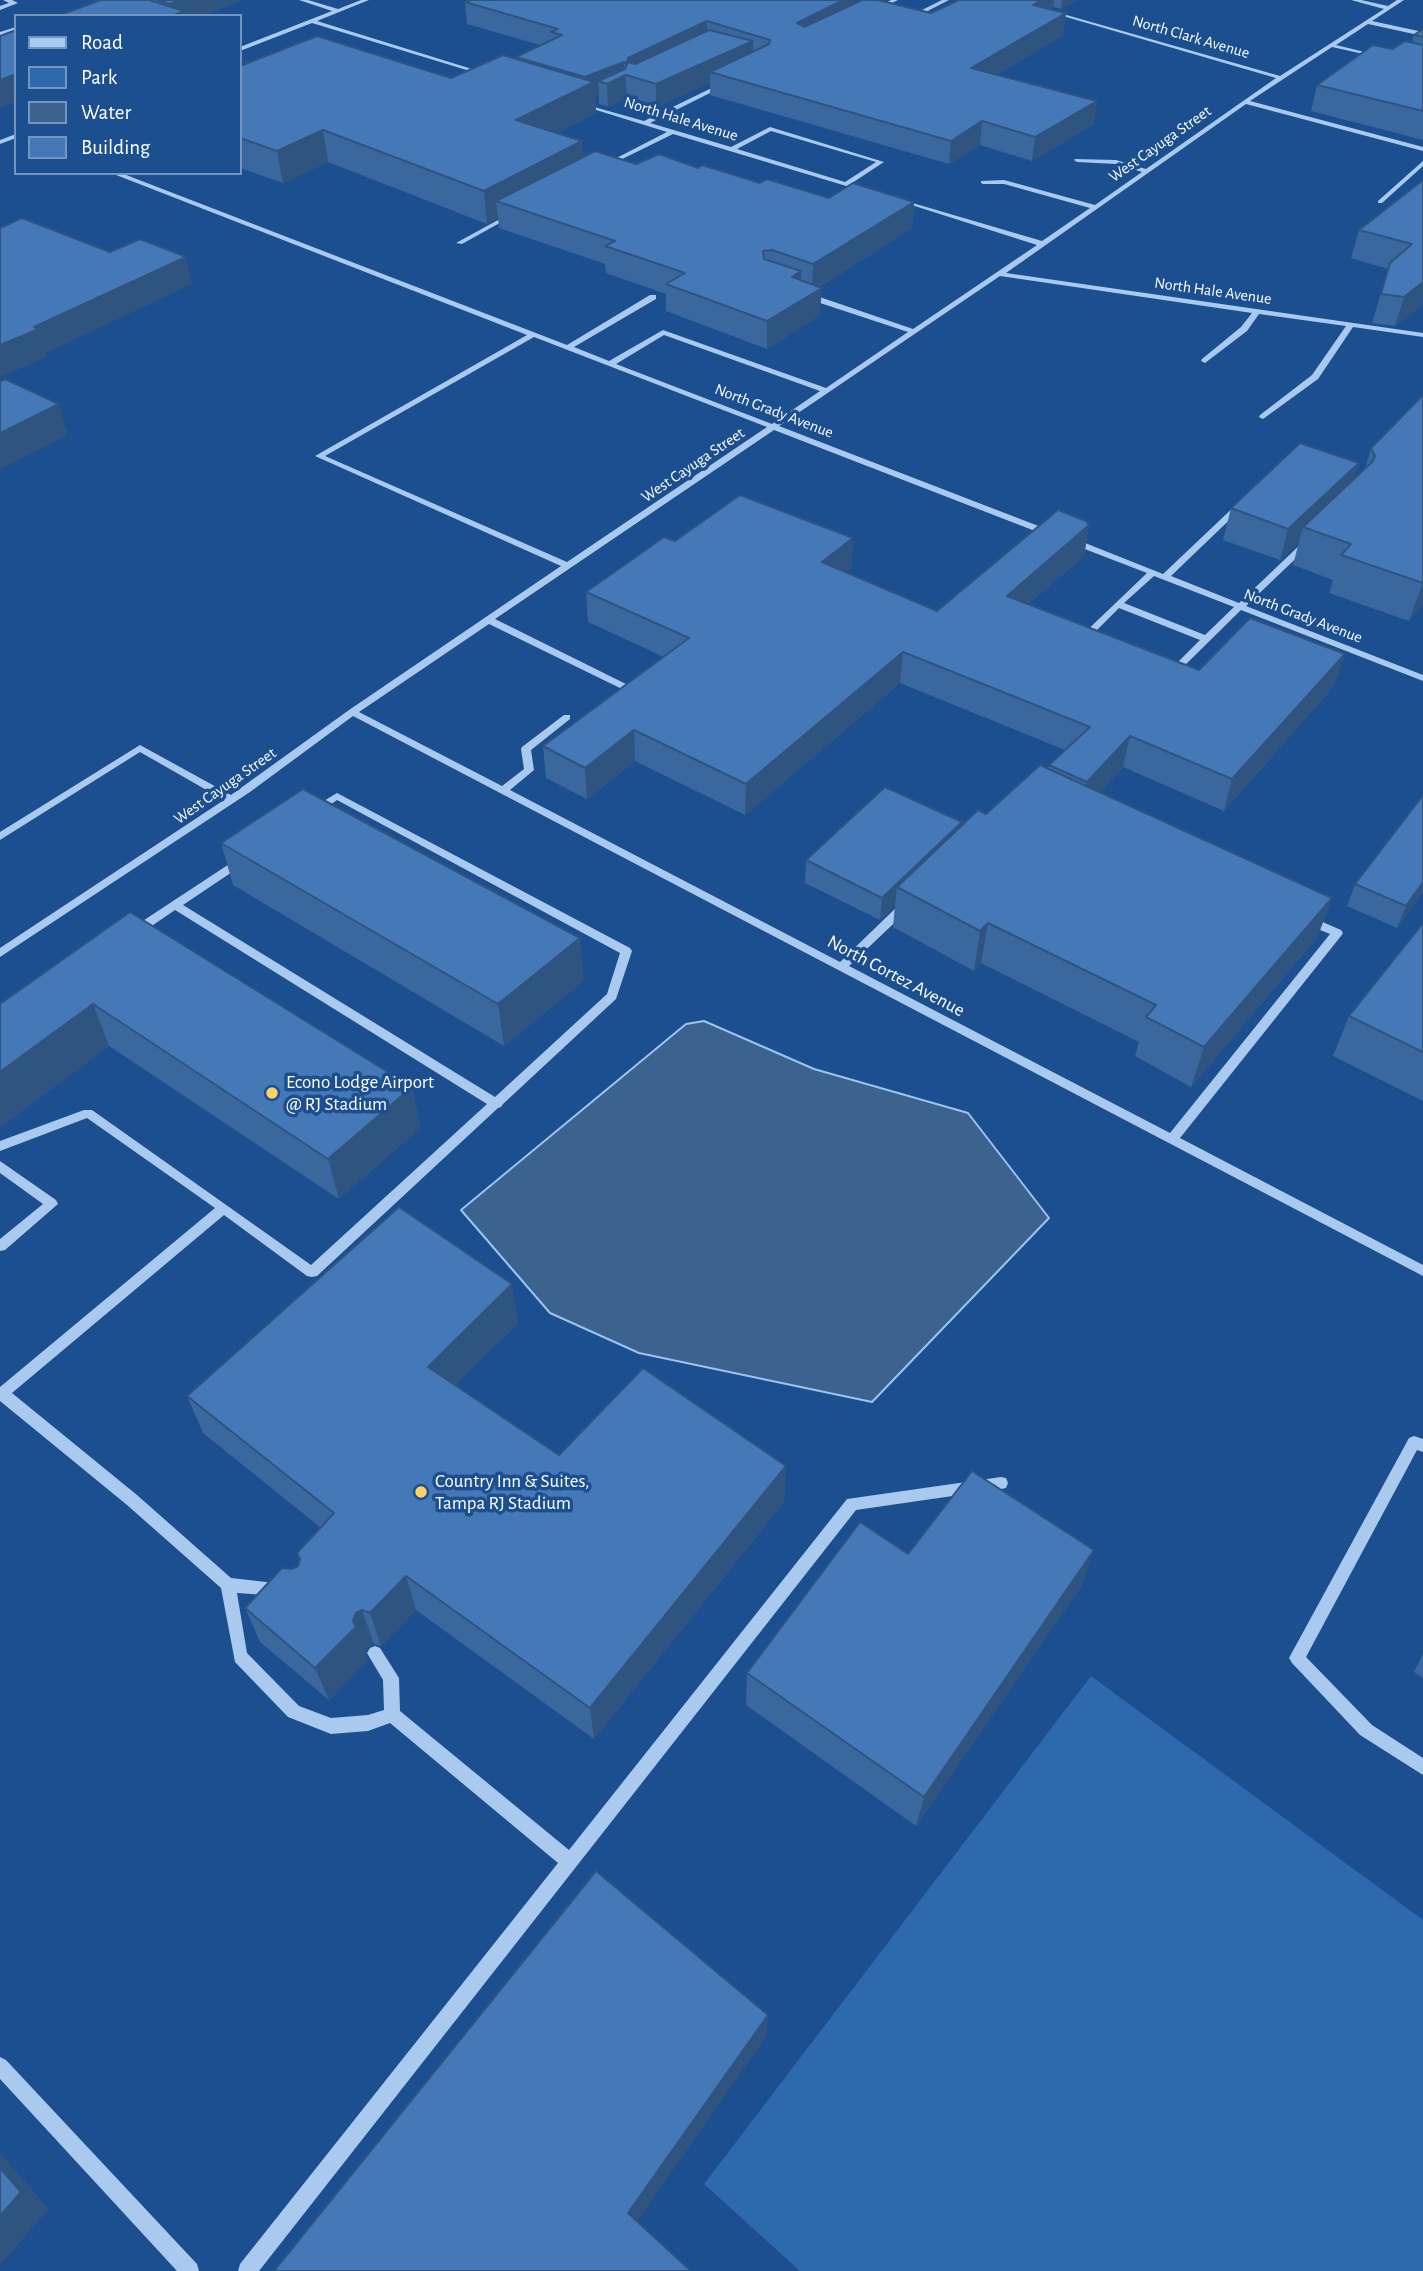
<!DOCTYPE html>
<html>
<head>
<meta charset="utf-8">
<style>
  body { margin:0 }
  #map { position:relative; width:1423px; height:2271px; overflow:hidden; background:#1b4f8f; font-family:"Alegreya Sans",sans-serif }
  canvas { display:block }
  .legend { position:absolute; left:14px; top:14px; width:228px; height:161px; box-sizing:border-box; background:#1b4f8f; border:2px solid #7695bc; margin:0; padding:9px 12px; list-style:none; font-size:21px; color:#fff }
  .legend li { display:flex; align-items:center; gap:14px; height:35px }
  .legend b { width:35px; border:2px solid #7695bc }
</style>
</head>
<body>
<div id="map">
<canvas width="1423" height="2271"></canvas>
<ul class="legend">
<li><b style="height:9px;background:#a9c9ee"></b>Road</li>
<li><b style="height:19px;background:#2e69ad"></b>Park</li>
<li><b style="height:19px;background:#3c6290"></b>Water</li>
<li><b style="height:19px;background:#4478b7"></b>Building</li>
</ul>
</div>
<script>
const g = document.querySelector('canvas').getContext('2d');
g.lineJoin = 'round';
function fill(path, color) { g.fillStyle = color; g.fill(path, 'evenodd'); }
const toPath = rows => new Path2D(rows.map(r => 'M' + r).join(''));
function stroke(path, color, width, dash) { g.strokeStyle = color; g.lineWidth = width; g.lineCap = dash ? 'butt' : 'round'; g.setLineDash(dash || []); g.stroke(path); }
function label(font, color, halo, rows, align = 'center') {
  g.font = font + ' "Alegreya Sans",sans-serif'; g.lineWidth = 7; g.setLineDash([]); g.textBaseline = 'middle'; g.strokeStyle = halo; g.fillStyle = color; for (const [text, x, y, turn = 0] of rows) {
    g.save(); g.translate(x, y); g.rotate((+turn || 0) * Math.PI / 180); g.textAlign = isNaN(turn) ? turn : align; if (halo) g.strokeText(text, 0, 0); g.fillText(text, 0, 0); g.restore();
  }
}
fill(toPath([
  [1091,1676,1423,1920,1423,2271,800,2271,704,2184]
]), '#2e69ad');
const water = toPath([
  [704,1021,814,1069,968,1113,1049,1218,872,1402,639,1353,550,1313,461,1210,686,1024,704,1021]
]);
fill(water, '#3c6290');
stroke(water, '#9cc4f0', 2);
fill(toPath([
  [3,0,12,0,18,3,0,10,0,6,9,3,3,0],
  [299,0,308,0,338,9,361,0,369,0,317,21,488,74,483,75,312,23,240,51,240,47,332,11,299,0],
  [891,0,898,0,876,11,871,10,891,0],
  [942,0,949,0,920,15,905,11,908,9,918,12,942,0],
  [1351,0,1361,0,1388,6,1397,0,1404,0,1372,21,1423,32,1423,36,1368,24,1336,45,1377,55,1377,57,1332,47,1250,101,1423,147,1423,151,1246,104,1006,273,1423,333,1423,337,1353,327,1318,379,1263,419,1259,417,1260,415,1312,375,1346,326,1259,314,1247,331,1205,363,1201,361,1202,359,1241,327,1252,313,1000,276,779,426,1054,532,1054,536,1048,536,774,430,495,619,630,686,630,690,624,690,489,624,359,712,502,786,524,769,521,749,522,747,564,715,570,715,570,719,531,750,534,770,510,790,840,962,902,902,910,902,911,905,910,908,849,966,1170,1133,1330,934,1303,923,1302,920,1303,917,1311,917,1341,930,1343,933,1341,936,1180,1138,1423,1265,1423,1276,353,716,250,792,0,957,0,948,224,800,140,752,0,840,0,832,140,745,231,795,349,710,561,566,315,456,527,335,111,173,121,173,567,345,650,295,656,295,656,299,574,347,609,361,663,330,826,388,908,332,802,297,802,293,808,293,913,329,1037,245,899,201,899,199,1042,241,1090,208,1004,184,983,184,981,183,981,181,1004,180,1095,205,1142,172,1116,164,1077,162,1074,160,1075,159,1116,160,1146,169,1276,78,1049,12,1049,10,1280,76,1384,9,1351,0],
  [664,335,820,391,772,424,616,364,664,335],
  [534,337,767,427,567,562,325,456,534,337],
  [16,27,16,31,0,36,0,32,16,27],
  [726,81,728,84,650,123,731,147,770,127,884,162,852,183,865,188,865,190,863,191,673,134,606,167,601,166,667,132,580,105,580,103,644,121,726,81],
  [771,131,876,162,845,182,737,149,771,131],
  [16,134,16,138,0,144,0,140,16,134],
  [1423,161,1423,166,1382,203,1378,203,1378,201,1423,161],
  [509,214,514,215,462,244,456,243,509,214],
  [1238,503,1245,505,1171,576,1239,603,1304,541,1310,541,1310,545,1246,606,1423,675,1423,681,1241,610,1175,675,1172,676,1169,675,1169,671,1200,640,1119,608,1084,643,1078,643,1078,639,1147,573,1069,543,1069,539,1075,539,1163,574,1238,503],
  [1154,576,1234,607,1205,635,1124,603,1154,576],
  [337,793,630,948,632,951,616,999,503,1104,501,1107,498,1108,317,1276,312,1277,307,1276,224,1215,12,1393,137,1495,231,1578,284,1584,286,1589,284,1594,279,1596,237,1593,247,1653,299,1706,331,1718,368,1715,384,1710,383,1680,367,1653,370,1648,375,1646,380,1648,399,1678,400,1711,569,1850,847,1499,1001,1477,1006,1478,1008,1483,1006,1488,1001,1489,856,1510,259,2271,238,2271,240,2264,558,1863,390,1723,368,1731,331,1734,288,1717,235,1662,221,1588,127,1505,0,1401,0,1387,215,1208,87,1118,0,1151,0,1141,84,1110,92,1110,311,1265,487,1104,175,910,140,934,132,934,130,931,132,928,240,857,244,858,245,861,244,864,183,905,495,1097,607,994,620,953,337,800,317,814,309,814,309,810,337,793],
  [0,1161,56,1200,58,1204,5,1250,0,1251,0,1239,43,1204,0,1173,0,1161],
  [1414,1436,1423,1439,1423,1452,1417,1450,1306,1657,1372,1725,1423,1758,1423,1775,1360,1735,1292,1663,1289,1658,1409,1438,1414,1436],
  [0,2057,6,2060,197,2264,199,2271,177,2271,0,2079,0,2057]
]), '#a9c9ee');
fill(toPath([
  [93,0,243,0,201,16,57,16,98,1],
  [471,0,854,0,854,4,931,13,959,0,1077,0,1061,9,1053,7,1052,10,1066,13,1063,35,996,75,1094,124,1032,161,980,145,949,164,710,95,710,83,656,107,627,97,608,107,599,104,599,95,595,96,596,113,557,133,583,157,636,164,698,168,829,198,914,202,912,228,819,287,820,315,767,349,666,311,666,294,606,273,605,264,499,228,498,218,487,224,328,162,283,183,240,168,240,66,451,78,516,58,516,57,540,45,467,24,465,2],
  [1423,29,1423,140,1311,111,1317,85,1393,49,1412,43,1414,35],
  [1423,180,1423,304,1395,326,1372,323,1388,269,1351,258,1359,230],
  [1423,395,1423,604,1409,621,1329,593,1333,580,1293,565,1299,542,1280,560,1223,540,1231,508,1359,463,1354,479,1365,469,1371,448],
  [1089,525,1084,556,1028,604,1199,670,1335,685,1224,811,1123,767,1100,792,1332,898,1317,938,1191,1087,1135,1056,1139,1042,981,963,974,971,893,927,895,905,880,920,805,883,806,860,962,822,961,827,986,814,1048,769,1049,765,1065,750,900,683,745,815,635,761,587,799,546,778,543,746,664,657,588,622,586,592,675,541,853,538,851,569,846,572,937,611],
  [221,843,584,980,504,1046,233,885],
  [1355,884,1423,892,1397,928,1347,906],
  [130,912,412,1087,420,1128,339,1199,109,1046,0,1127,0,1004],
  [1423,923,1423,1101,1333,1056,1349,1016],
  [518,1323,455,1385,559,1455,786,1466,784,1502,594,1739,416,1610,381,1646,374,1644,368,1647,365,1653,368,1660,329,1700,260,1642,245,1608,291,1569,298,1566,300,1560,297,1553,321,1528,203,1433,187,1396],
  [908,1554,1082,1585,916,1826,746,1705,747,1673],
  [1423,1654,1423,1678,1414,1672]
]), '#3a679d');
fill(toPath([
  [180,0,243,0,201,16,172,16,170,4],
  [843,0,854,0,853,16,796,45,797,23],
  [1042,0,1054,0,1052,15,1033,5],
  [1062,0,1077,0,1061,9],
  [1066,13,1063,35,969,91,971,68],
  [707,21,707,43,635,78,627,62,628,58],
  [753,41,753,64,710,72,710,83,656,107,656,84],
  [624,62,627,97,608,107,607,84,598,81,599,95,595,96,596,113,519,152,516,120,585,86,585,77],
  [16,74,16,102,0,108,0,80],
  [1097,101,1094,124,1032,161,1035,137],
  [982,121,980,145,949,164,951,141],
  [323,130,328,162,283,183,277,151],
  [582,141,584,173,496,201,498,218,487,224,484,191],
  [914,202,912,228,812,291,813,264],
  [186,257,192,284,46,353,47,357,0,377,0,345,34,327],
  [801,271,800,299,792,277],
  [1423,282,1423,304,1395,326,1404,297],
  [822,288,820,315,767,349,767,321],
  [59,404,68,435,0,469,0,433],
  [1359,463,1350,494,1303,527,1299,542,1280,560,1288,529],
  [1089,525,1084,556,1002,626,1007,596],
  [853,538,851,569,821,593,822,562],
  [1423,582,1423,604,1409,621],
  [903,652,900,683,745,815,746,784],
  [1345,654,1335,685,1224,811,1232,779],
  [634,730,635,761,587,799,585,768],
  [1130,736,1123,767,1081,813,1087,782],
  [962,822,959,844,897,887,895,905,880,920,882,898],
  [1423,882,1423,892,1397,928,1406,906],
  [1332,898,1317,938,1191,1087,1204,1047],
  [988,923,981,963,974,971,980,931],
  [580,938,584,980,504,1046,498,1004],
  [93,1004,109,1046,0,1127,0,1072],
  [412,1087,420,1128,339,1199,328,1159],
  [512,1284,518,1323,436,1404,428,1367],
  [786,1466,784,1502,594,1739,590,1708],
  [1094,1550,1082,1585,916,1826,924,1797],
  [406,1576,416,1610,381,1646,370,1613],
  [362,1610,374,1644,368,1647,365,1653,368,1660,329,1700,315,1668,353,1621,356,1613],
  [768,2015,766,2037,632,2229,628,2213],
  [0,2153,49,2209,0,2265]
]), '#305480');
const building = toPath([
  [101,0,149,0,184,11,172,16,57,16,101,0],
  [157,0,180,0,170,4,157,0],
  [471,0,843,0,797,23,804,27,862,0,878,0,931,13,959,0,1042,0,1033,5,1066,13,971,68,1097,101,1035,137,982,121,951,141,710,72,769,44,770,40,707,21,628,58,627,62,635,64,709,30,753,41,656,84,626,75,607,84,598,81,625,69,627,64,624,62,585,77,516,57,562,35,551,32,558,29,465,2,471,0],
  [1423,29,1423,37,1414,35,1423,29],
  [16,30,16,74,0,80,0,36,16,30],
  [317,36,451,78,503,55,594,82,516,120,582,141,484,191,323,130,277,151,240,138,240,66,317,36],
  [1405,41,1423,45,1423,111,1317,85,1373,45,1393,49,1405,41],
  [595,151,636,164,659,154,698,168,702,165,760,183,767,179,829,198,853,183,914,202,813,264,772,250,763,251,764,259,801,271,792,277,822,288,767,321,666,284,685,273,605,246,615,241,496,201,595,151],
  [1423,180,1423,282,1404,297,1381,294,1390,263,1412,244,1359,230,1423,180],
  [22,218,110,252,140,239,186,257,34,327,39,329,0,345,0,228,22,218],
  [5,379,59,404,0,433,0,382,5,379],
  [1423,395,1423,583,1341,555,1351,544,1303,527,1373,461,1375,456,1371,448,1423,395],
  [1300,443,1359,463,1288,529,1231,508,1300,443],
  [740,495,853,538,822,562,937,611,1058,510,1086,521,1089,525,1007,596,1199,670,1250,618,1345,654,1232,779,1130,736,1087,782,1049,765,1090,727,903,652,746,784,634,730,585,768,543,746,689,638,586,592,664,537,675,541,740,495],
  [1040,765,1332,898,1204,1047,1146,1017,1156,1005,988,923,980,931,897,887,978,810,986,814,1040,765],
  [885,787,962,822,882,898,806,860,885,787],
  [303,789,580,938,498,1004,221,843,303,789],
  [1423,795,1423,882,1406,906,1355,884,1423,795],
  [130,912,412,1087,328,1159,93,1004,0,1072,0,1004,130,912],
  [1423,923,1423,1052,1349,1016,1423,923],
  [399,1207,512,1284,428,1367,559,1455,643,1368,786,1466,590,1708,406,1576,370,1613,362,1610,356,1613,353,1621,356,1627,315,1668,245,1608,282,1568,291,1569,298,1566,300,1559,297,1553,334,1513,187,1396,399,1207],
  [972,1471,1094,1550,924,1797,747,1673,860,1522,908,1554,972,1471],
  [596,1871,768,2015,628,2213,691,2271,274,2271,596,1871],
  [0,2168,21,2192,0,2216,0,2168]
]);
fill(building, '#4478b7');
stroke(building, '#305480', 2);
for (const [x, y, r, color] of [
  [272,1093,7,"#ffd166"],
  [421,1492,7,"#ffd166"]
]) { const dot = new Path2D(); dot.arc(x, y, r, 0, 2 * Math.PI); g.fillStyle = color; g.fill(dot); stroke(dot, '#1b4f8f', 2.5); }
label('16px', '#fff', '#1b4f8f', [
  ["North Clark Avenue",1191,37,16],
  ["North Hale Avenue",681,119,17],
  ["West Cayuga Street",1160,144,-35],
  ["North Hale Avenue",1213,291,8],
  ["North Grady Avenue",774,411,21],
  ["West Cayuga Street",693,465,-34],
  ["North Grady Avenue",1303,616,21],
  ["West Cayuga Street",225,786,-35]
]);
label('19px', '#fff', '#1b4f8f', [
  ["North Cortez Avenue",896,976,28]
]);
label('19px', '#fff', '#1b4f8f', [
  ["Econo Lodge Airport",286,1082],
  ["@ RJ Stadium",286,1104],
  ["Country Inn & Suites,",435,1481],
  ["Tampa RJ Stadium",435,1503]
], 'left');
</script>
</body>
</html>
